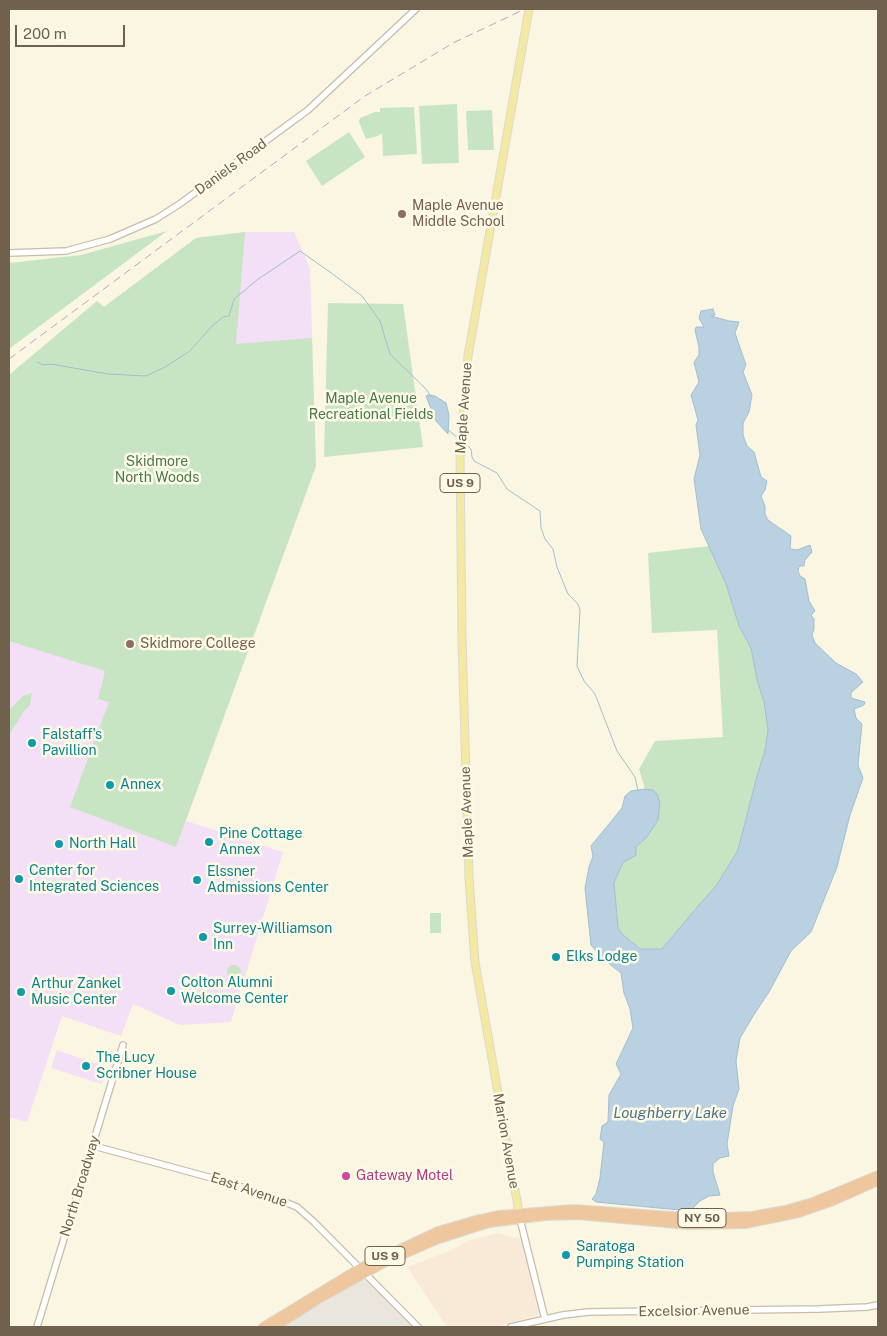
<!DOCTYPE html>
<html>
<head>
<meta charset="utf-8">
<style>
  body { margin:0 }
  #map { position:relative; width:887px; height:1336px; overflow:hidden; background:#faf6e2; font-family:"Public Sans",sans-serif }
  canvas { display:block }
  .frame { position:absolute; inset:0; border:10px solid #6f614b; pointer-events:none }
  .scale { position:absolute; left:15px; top:25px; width:110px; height:22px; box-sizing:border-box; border:2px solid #6f614b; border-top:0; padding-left:6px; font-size:15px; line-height:18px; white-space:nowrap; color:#6f614b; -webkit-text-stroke:4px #fdfae8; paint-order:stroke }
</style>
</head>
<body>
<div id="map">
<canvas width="887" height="1336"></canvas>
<div class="frame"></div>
<div class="scale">200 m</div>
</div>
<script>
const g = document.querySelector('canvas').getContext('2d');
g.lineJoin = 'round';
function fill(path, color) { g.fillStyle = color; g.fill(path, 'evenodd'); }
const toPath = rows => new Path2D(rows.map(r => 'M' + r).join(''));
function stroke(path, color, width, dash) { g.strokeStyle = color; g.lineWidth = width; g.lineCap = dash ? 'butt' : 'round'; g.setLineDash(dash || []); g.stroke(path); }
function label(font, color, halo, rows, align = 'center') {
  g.font = font + ' "Public Sans",sans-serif'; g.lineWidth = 5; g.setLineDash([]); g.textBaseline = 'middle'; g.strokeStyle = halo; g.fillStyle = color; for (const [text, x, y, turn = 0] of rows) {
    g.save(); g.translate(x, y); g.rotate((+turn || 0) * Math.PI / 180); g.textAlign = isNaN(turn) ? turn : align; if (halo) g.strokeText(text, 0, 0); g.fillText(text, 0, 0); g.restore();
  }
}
fill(toPath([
  [498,1233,515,1238,521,1237,540,1314,496,1327,447,1327,407,1267,452,1250,470,1240]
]), '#f9ead7');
fill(toPath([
  [363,1279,369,1282,414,1327,279,1327,315,1304,358,1280]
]), '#e9e6dd');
fill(toPath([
  [245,232,294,232,310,268,316,466,186,821,283,852,231,1022,180,1025,133,1004,121,1036,62,1016,27,1122,9,1117,9,375,97,301,104,307,196,238],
  [57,1050,106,1067,102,1084,51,1068]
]), '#f3dff6');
fill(toPath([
  [457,104,459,163,422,164,419,106],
  [414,107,417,154,383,156,382,133,378,136,366,139,359,122,360,118,375,112,380,112,380,108],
  [492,110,494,150,468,150,466,111],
  [349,132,365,157,322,186,306,161],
  [167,231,9,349,9,263,81,255],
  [245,232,236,344,312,338,316,466,176,847,70,807,109,702,98,699,105,671,9,641,9,375,97,301,104,307,196,238],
  [328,303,403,304,423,447,324,457],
  [709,546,726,584,739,626,751,648,757,680,764,702,768,730,765,750,757,776,738,850,716,886,698,906,662,949,640,949,621,933,618,927,614,883,621,867,636,847,647,837,658,820,660,802,653,790,645,789,639,769,655,741,723,737,717,630,652,633,648,553],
  [32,693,30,705,24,711,9,735,9,710,23,696],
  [430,913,441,913,441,933,430,933],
  '227 972a7 7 0 1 1 14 0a7 7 0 1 1-14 0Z'
]), '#c8e5c3');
const water = toPath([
  [713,309,715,315,711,316,729,321,739,322,735,333,746,365,743,372,752,395,749,412,743,423,743,435,747,446,754,452,761,477,767,481,765,490,761,496,765,506,765,514,768,520,791,536,790,549,797,550,810,545,812,552,805,560,804,566,799,566,798,571,800,576,805,579,809,601,815,611,811,615,814,619,814,629,812,635,815,643,836,663,856,674,863,682,851,693,851,698,865,702,864,705,854,709,856,718,862,724,858,765,863,778,850,815,837,867,811,932,791,951,769,992,755,1013,740,1038,736,1061,739,1089,733,1106,727,1144,729,1156,720,1158,713,1164,713,1172,720,1195,709,1196,700,1201,690,1211,596,1202,592,1199,596,1194,600,1178,604,1142,600,1139,602,1126,608,1122,609,1095,621,1074,616,1064,633,1028,630,1009,624,993,621,973,603,959,591,945,585,888,589,867,593,856,591,846,622,808,625,796,631,791,645,789,653,790,657,794,660,802,658,820,647,837,636,847,636,855,624,862,621,867,614,883,618,927,621,933,640,949,662,949,698,906,716,886,738,850,757,776,765,750,768,730,764,702,757,680,751,648,739,626,726,584,701,529,694,479,700,455,696,425,698,420,691,395,699,382,694,362,699,355,699,347,695,330,696,327,704,327,699,318,701,311,713,309],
  [428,395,435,396,446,403,449,415,448,434,436,421,426,396,428,395]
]);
fill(water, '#b9d1e1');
stroke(water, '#a0bed2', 1);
stroke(toPath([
  [37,362,43,365,51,364,108,374,146,376,165,367,190,351,211,327,223,317,229,316,234,299,257,280,300,251,330,272,362,296,380,321,390,354,425,388,432,397],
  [448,430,458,438],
  [464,442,471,449,472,457,474,461,497,473,507,489,540,511,541,528,545,539,553,549,557,567,568,594,578,604,580,610,577,666,584,681,595,694,617,751,635,777,638,791]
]), '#a0bed2', 1);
const minor = toPath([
  [9,253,66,251,110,239,156,219,181,203,308,110,416,9],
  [94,1146,223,1181,270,1196,297,1207,314,1222,418,1327],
  [520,1219,545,1319],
  [37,1327,123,1045],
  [511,1327,563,1315,588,1312,819,1309,867,1307,878,1305]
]);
const major = toPath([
  [520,1218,475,962,469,878,462,639,460,450,468,356,529,9]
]);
const highway = toPath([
  [263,1327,360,1268,438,1231,476,1220,500,1215,573,1209,699,1218,752,1216,785,1210,813,1202,878,1175],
  [275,1327,319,1299,384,1263,436,1240,489,1223,545,1216,578,1215,688,1225,745,1224,799,1213,833,1201,878,1181]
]);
stroke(minor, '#c7bda8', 8);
stroke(major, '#dcd9d4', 9);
stroke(highway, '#dcd9d4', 10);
stroke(minor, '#fff', 5.5);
stroke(major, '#f3e9a0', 7);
stroke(highway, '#efc79e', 8);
stroke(toPath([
  [9,359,365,96,453,43,525,9]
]), '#bba3c1', 1, [8, 5]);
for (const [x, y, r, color] of [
  [402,214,5,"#8d6e63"],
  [130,644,5,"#8d6e63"],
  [32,743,5,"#0f9aa8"],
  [110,785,5,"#0f9aa8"],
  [209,842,5,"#0f9aa8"],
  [59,844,5,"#0f9aa8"],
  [19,879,5,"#0f9aa8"],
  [197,880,5,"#0f9aa8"],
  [203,937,5,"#0f9aa8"],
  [556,957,5,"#0f9aa8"],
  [171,991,5,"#0f9aa8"],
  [21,992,5,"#0f9aa8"],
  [86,1066,5,"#0f9aa8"],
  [346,1176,5,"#d1479c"],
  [566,1255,5,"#0f9aa8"]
]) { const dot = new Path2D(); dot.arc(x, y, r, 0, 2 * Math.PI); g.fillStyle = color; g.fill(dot); stroke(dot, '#fdfae8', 2); }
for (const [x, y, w] of [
  [460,483,40],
  [702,1218,48],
  [385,1256,40]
]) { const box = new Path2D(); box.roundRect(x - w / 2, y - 9.5, w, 19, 4); g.fillStyle = '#fdfae8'; g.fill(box); stroke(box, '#6f614b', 1); }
label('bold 12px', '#6f614b', null, [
  ["US 9",460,483],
  ["NY 50",702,1218],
  ["US 9",385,1256]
]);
label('14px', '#6f614b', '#fdfae8', [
  ["Daniels Road",231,167,-36],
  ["Maple Avenue",464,408,-86],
  ["Maple Avenue",467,812,-92],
  ["Marion Avenue",506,1141,80],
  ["North Broadway",80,1186,-73],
  ["East Avenue",249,1190,19],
  ["Excelsior Avenue",694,1311,-1]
]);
label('14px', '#785e54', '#fdfae8', [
  ["Maple Avenue",412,206],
  ["Middle School",412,222],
  ["Skidmore College",140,644]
], 'left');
label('14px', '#4a7a47', '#fdfae8', [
  ["Maple Avenue",371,399],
  ["Recreational Fields",371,415],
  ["Skidmore",157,462],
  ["North Woods",157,478]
]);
label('14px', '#0d838f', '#fdfae8', [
  ["Falstaff's",42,735],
  ["Pavillion",42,751],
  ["Annex",120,785],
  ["Pine Cottage",219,834],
  ["Annex",219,850],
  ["North Hall",69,844],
  ["Center for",29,871],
  ["Integrated Sciences",29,887],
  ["Elssner",207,872],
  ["Admissions Center",207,888],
  ["Surrey-Williamson",213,929],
  ["Inn",213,945],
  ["Elks Lodge",566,957],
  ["Colton Alumni",181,983],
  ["Welcome Center",181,999],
  ["Arthur Zankel",31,984],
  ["Music Center",31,1000],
  ["The Lucy",96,1058],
  ["Scribner House",96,1074],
  ["Saratoga",576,1247],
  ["Pumping Station",576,1263]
], 'left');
label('14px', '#b23c85', '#fdfae8', [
  ["Gateway Motel",356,1176]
], 'left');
label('italic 15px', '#4e738d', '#fdfae8', [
  ["Loughberry Lake",670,1113]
]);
</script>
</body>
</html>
